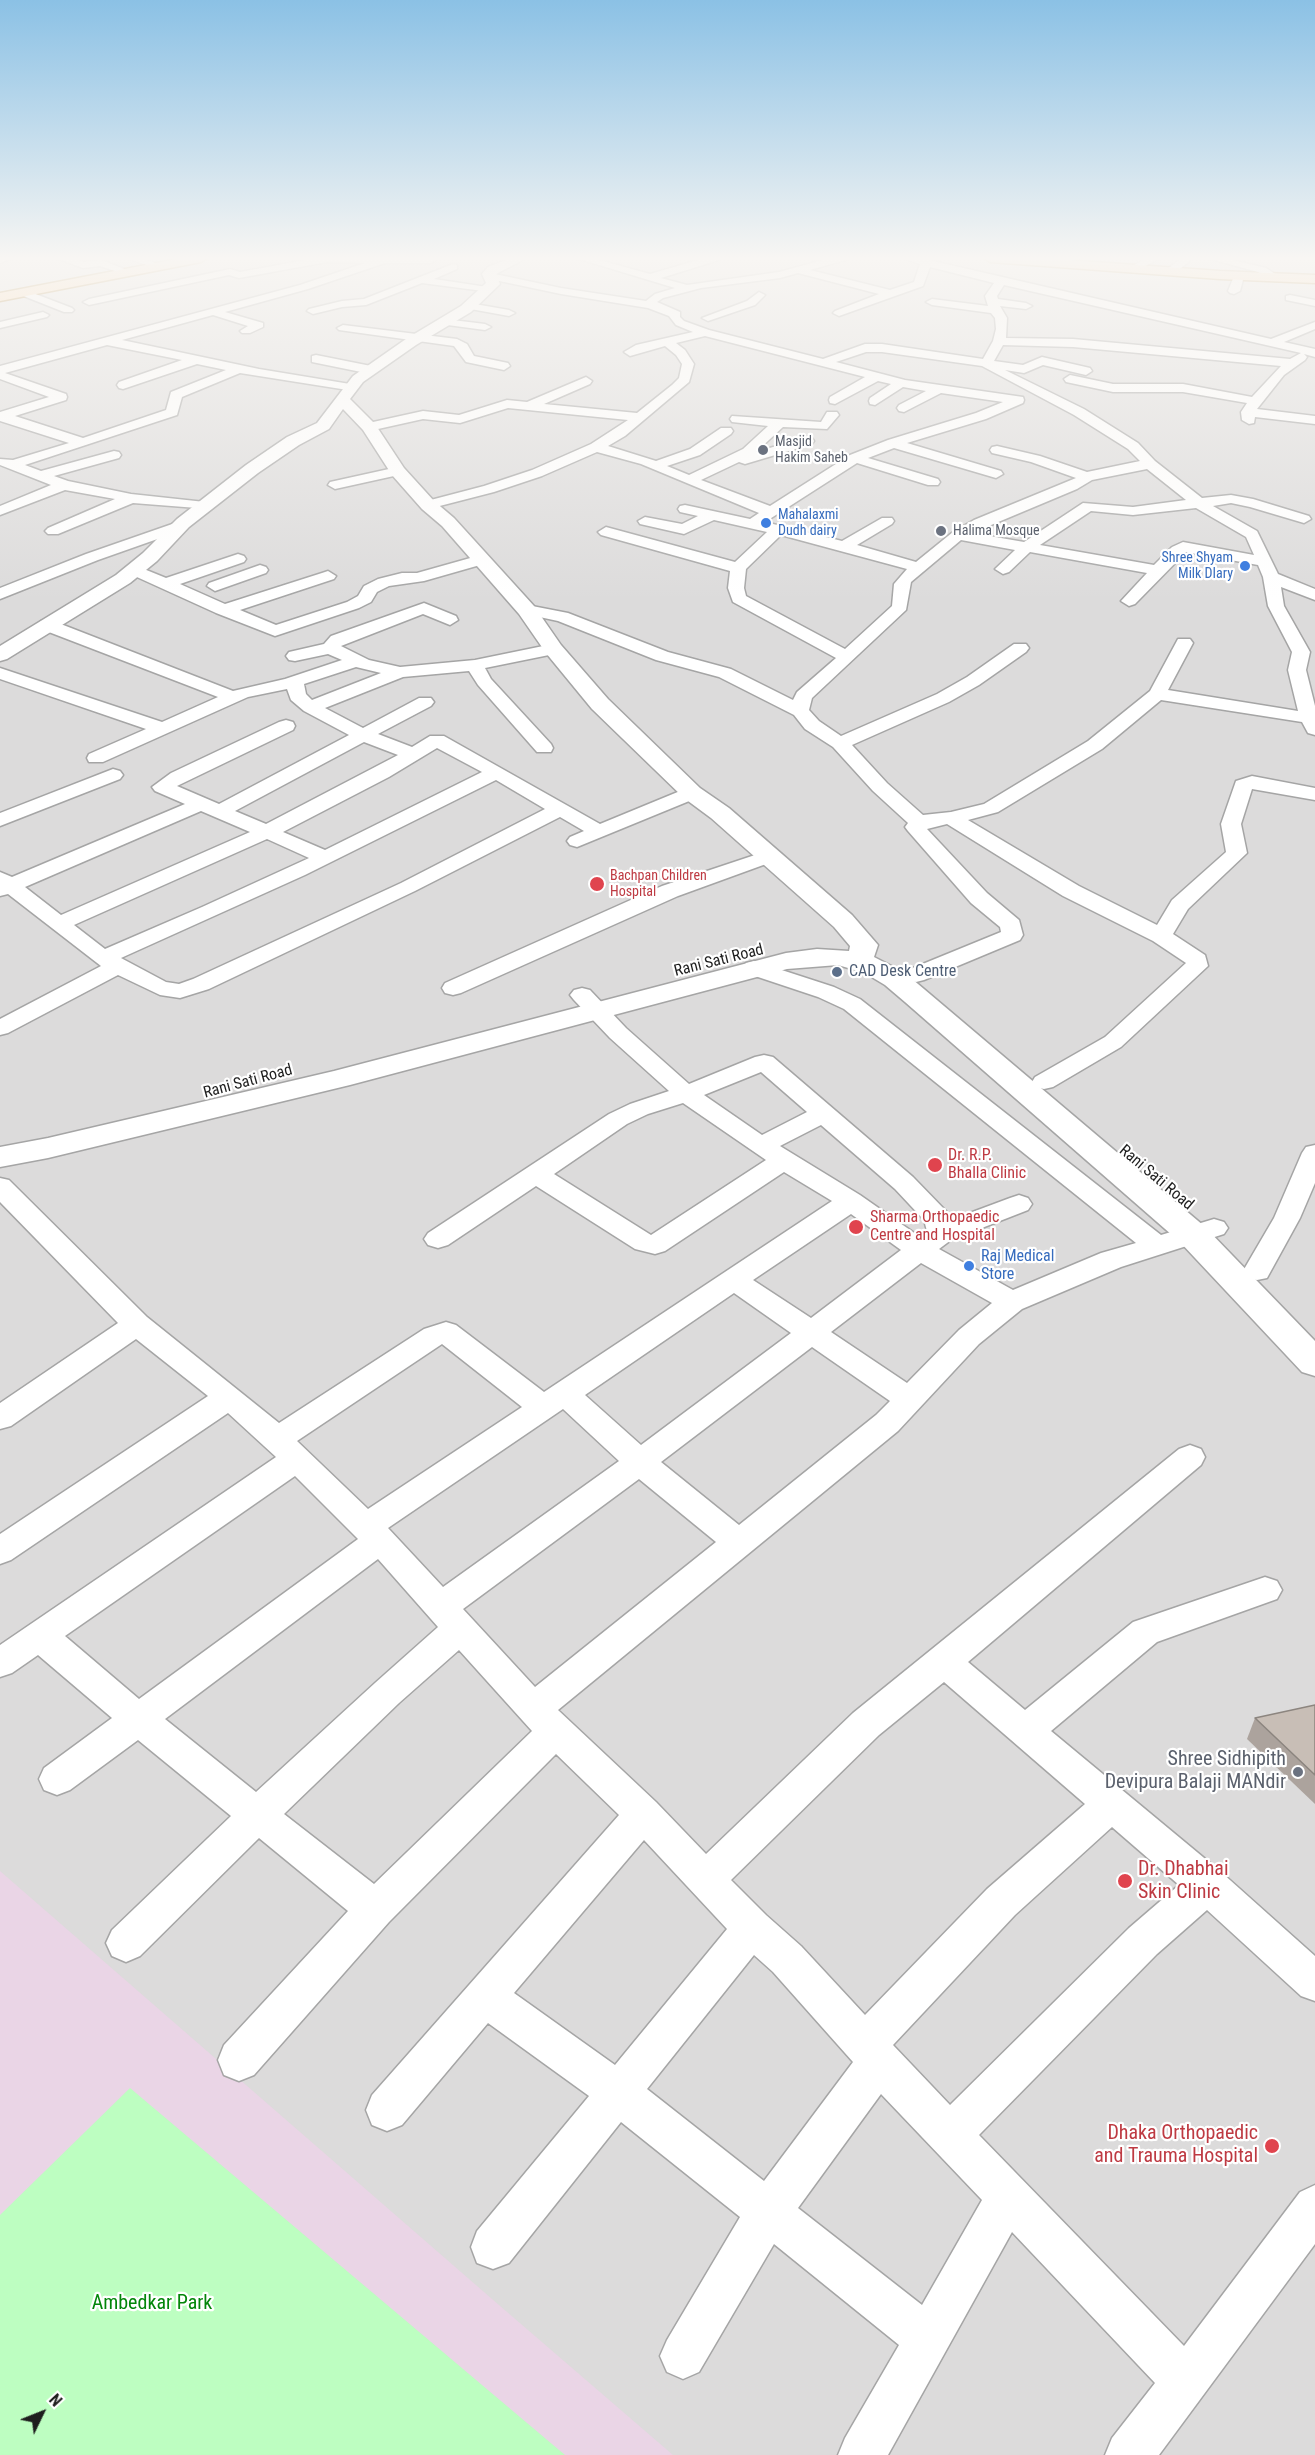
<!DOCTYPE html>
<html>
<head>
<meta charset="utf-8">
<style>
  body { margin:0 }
  #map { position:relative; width:1315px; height:2455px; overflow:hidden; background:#f0ece4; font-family:"Roboto Condensed",sans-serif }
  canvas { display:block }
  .north { position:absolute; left:12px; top:2383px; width:60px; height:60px; -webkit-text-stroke:4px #fff; paint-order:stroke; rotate:47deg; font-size:16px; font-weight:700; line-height:24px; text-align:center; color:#1e1e1e }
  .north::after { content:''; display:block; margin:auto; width:21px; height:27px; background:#1e1e1e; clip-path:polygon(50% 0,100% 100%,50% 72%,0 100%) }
</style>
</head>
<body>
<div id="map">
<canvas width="1315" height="2455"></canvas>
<div class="north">N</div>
</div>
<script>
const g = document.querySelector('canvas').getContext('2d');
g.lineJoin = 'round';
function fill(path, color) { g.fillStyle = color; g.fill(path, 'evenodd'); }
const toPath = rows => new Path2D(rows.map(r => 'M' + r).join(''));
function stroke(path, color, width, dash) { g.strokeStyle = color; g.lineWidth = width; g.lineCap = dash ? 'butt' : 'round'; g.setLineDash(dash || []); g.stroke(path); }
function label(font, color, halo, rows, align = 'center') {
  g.font = font + ' "Roboto Condensed",sans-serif'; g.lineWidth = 4.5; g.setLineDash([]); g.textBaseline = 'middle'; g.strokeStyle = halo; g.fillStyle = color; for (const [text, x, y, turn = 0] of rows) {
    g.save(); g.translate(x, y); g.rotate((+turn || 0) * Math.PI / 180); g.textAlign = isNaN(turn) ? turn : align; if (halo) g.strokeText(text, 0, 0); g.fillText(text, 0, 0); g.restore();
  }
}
fill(toPath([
  [0,258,1315,258,1315,2455,0,2455]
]), '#dcdbdb');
fill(toPath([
  [0,1871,492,2299,673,2455,0,2455]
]), '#ead5e6');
fill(toPath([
  [130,2088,565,2455,0,2455,0,2215]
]), '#bdfec1');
const minor = toPath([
  [0,258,12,258,0,263,0,258],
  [56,258,71,258,84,262,101,260,132,272,127,275,100,266,83,268,56,258],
  [127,258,142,258,163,266,158,269,127,258],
  [316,258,435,258,436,260,431,263,385,263,308,289,225,312,263,323,263,327,250,333,242,333,240,331,248,326,213,315,122,340,259,369,350,384,356,388,354,391,240,373,182,397,177,415,25,465,41,471,114,451,119,452,121,455,119,458,54,476,68,481,131,494,205,502,212,506,210,509,133,503,58,534,48,534,45,531,48,528,115,499,65,490,0,515,0,506,51,485,0,465,0,459,13,460,69,443,0,421,0,412,49,397,0,379,0,366,300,285,365,263,327,262,239,278,229,275,89,305,83,302,89,299,230,269,240,272,316,258],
  [107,345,182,360,119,382,117,385,119,388,123,389,197,364,226,370,171,392,166,410,83,438,15,416,66,400,67,397,66,394,5,373,107,345],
  [576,258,592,258,650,274,705,258,720,258,719,260,661,278,687,285,779,272,830,258,846,258,845,260,810,270,890,290,914,282,920,264,903,258,920,258,1271,339,1315,322,1315,329,1284,342,1315,349,1315,357,1304,354,1307,357,1305,360,1284,375,1257,409,1315,416,1315,424,1255,417,1254,423,1249,424,1242,420,1241,412,1247,403,1183,392,1113,392,1066,382,1064,379,1070,375,1113,384,1183,384,1252,397,1281,366,1073,347,1003,345,994,361,1023,365,1042,357,1090,368,1092,371,1086,375,1043,365,1024,373,1005,370,1084,409,1138,443,1155,461,1202,498,1231,495,1253,499,1309,516,1311,519,1304,523,1250,507,1231,503,1213,506,1257,531,1278,574,1315,589,1315,600,1281,587,1284,606,1310,652,1306,670,1315,706,1315,735,1308,733,1302,722,1161,700,1102,749,998,812,968,820,1079,886,1157,925,1172,900,1226,852,1221,824,1236,781,1252,776,1315,788,1315,800,1252,789,1241,824,1247,853,1188,909,1173,934,1205,955,1208,966,1121,1047,1053,1087,1044,1089,1035,1087,1032,1082,1035,1077,1105,1037,1186,963,1153,941,1063,896,947,824,927,829,987,893,1019,920,1023,935,1020,940,924,980,916,982,908,980,905,975,908,970,1001,932,1000,927,971,903,908,831,905,827,908,823,873,791,833,747,805,729,794,715,719,677,656,660,558,621,521,613,519,610,527,605,568,613,668,652,731,669,793,700,797,692,836,658,733,602,728,588,730,571,601,535,598,532,606,527,735,562,767,532,714,520,684,534,640,524,638,521,645,517,682,524,698,516,680,512,678,509,680,506,685,505,750,519,759,513,641,464,597,452,542,476,494,492,428,509,421,505,423,502,484,486,532,470,591,444,628,420,508,408,460,423,423,419,369,431,364,430,362,427,364,424,423,411,459,415,507,400,527,402,586,377,592,381,590,384,544,404,637,413,672,385,679,378,682,364,676,355,665,346,630,356,624,352,636,345,693,332,676,325,669,316,648,308,561,294,490,279,485,276,490,273,561,288,646,301,655,294,675,288,576,258],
  [930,267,994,283,985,296,988,306,932,299,926,302,932,305,991,313,995,318,996,329,993,341,983,359,882,344,865,344,823,359,709,330,684,321,680,317,680,312,657,302,663,298,701,288,780,278,798,273,879,294,835,311,833,313,839,316,923,286,930,267],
  [1004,285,1301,353,1290,359,1073,339,1006,338,1007,318,1000,306,1026,309,1032,306,1026,303,998,299,997,296,1004,285],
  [705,336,865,377,830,397,829,400,830,403,835,404,878,381,891,384,870,398,869,401,870,404,875,405,903,387,926,391,899,405,897,408,899,411,904,412,941,393,1003,402,976,413,888,440,850,455,770,506,701,480,739,462,745,464,812,444,814,441,812,438,807,437,756,452,783,427,827,429,839,415,837,412,827,412,821,422,732,416,730,419,732,422,768,426,743,449,689,475,667,466,700,455,731,434,733,431,731,428,721,428,690,449,656,461,608,446,625,436,689,382,694,364,685,350,676,343,705,336],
  [866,352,882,352,982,366,1074,415,1128,449,1140,461,1087,472,1040,456,997,446,992,447,990,450,992,453,1031,462,1076,478,974,520,953,532,916,562,857,545,892,524,894,521,892,518,882,518,842,541,765,522,857,463,928,485,938,485,940,482,938,479,868,458,894,448,996,478,1003,474,1001,471,907,443,986,419,1023,403,1024,400,1023,397,905,380,836,362,866,352],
  [1147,469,1186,500,1133,507,1083,503,1024,542,972,533,1077,489,1092,480,1147,469],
  [1196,508,1246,537,1254,555,1183,542,1172,547,1154,565,1040,545,1091,511,1133,515,1196,508],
  [781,535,907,569,894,584,892,606,845,649,746,596,744,588,746,569,781,535],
  [961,540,1015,550,995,569,1003,574,1009,572,1030,552,1147,573,1121,601,1129,606,1135,604,1186,552,1258,565,1263,577,1268,606,1292,652,1288,670,1298,711,1168,690,1193,643,1190,639,1178,639,1150,691,1088,741,984,804,951,812,923,815,887,783,852,745,949,702,979,685,1026,652,1029,648,1026,644,1014,644,967,677,937,694,841,736,819,721,809,710,812,698,906,610,911,582,961,540],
  [1064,258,1080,258,1056,266,1051,263,1064,258],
  [1147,258,1160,258,1136,271,1132,272,1127,269,1147,258],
  [1182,258,1193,258,1174,274,1166,274,1166,270,1182,258],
  [1207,258,1224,258,1266,268,1283,279,1282,281,1274,281,1258,272,1207,258],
  [453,264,457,265,457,269,434,279,487,287,491,288,491,292,422,283,366,305,342,307,313,314,307,311,309,309,342,301,364,299,453,264],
  [1239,273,1244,276,1240,291,1234,294,1230,293,1228,291,1234,276,1239,273],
  [25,290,72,308,74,310,72,312,64,312,21,295,19,293,25,290],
  [759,292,765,295,755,305,708,321,702,318,747,301,759,292],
  [1290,295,1315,300,1315,306,1286,300,1286,296,1290,295],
  [469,303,509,310,515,313,509,316,465,308,463,306,469,303],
  [43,312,49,315,47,317,0,328,0,322,43,312],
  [444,319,485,324,491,327,485,330,440,324,438,322,444,319],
  [343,325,457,339,467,344,474,356,508,363,510,366,504,370,466,362,454,346,339,330,337,328,343,325],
  [316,355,371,366,377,370,371,374,312,362,312,356,316,355],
  [398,467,405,471,403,474,335,489,328,485,330,482,398,467],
  [178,522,183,524,186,527,183,530,98,560,0,599,0,588,86,554,178,522],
  [238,554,244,556,246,559,244,562,180,584,225,604,322,573,328,571,336,576,334,579,240,610,276,625,347,602,358,596,364,586,378,579,402,573,417,573,481,555,489,560,487,563,424,581,389,586,377,592,371,602,359,608,275,636,216,613,128,573,126,570,134,565,166,578,238,554],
  [260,565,266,567,268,570,266,573,215,591,207,586,209,583,260,565],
  [424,603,456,616,458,620,450,625,423,614,341,646,369,660,400,667,475,660,553,644,559,645,562,649,559,653,485,668,491,679,551,744,553,748,551,752,537,752,478,685,469,671,403,677,325,708,363,728,419,698,431,698,434,702,431,706,378,734,412,747,430,736,444,736,600,824,685,789,699,789,702,793,699,797,577,847,570,845,567,841,570,837,584,831,560,817,415,891,209,989,180,998,160,995,118,975,8,1033,0,1035,0,1019,101,966,8,894,0,896,0,872,12,877,185,804,155,791,152,787,171,773,279,722,286,720,293,722,295,726,293,730,177,786,219,804,349,735,304,711,291,700,287,689,248,697,103,762,89,762,87,758,89,754,146,729,0,679,0,668,162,722,218,697,41,629,39,625,41,621,53,621,233,691,285,679,342,660,328,654,295,661,289,660,286,656,289,652,324,644,331,636,424,603],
  [356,667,381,673,312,700,306,694,304,684,356,667],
  [364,742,398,755,266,824,235,811,364,742],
  [437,748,482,772,325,850,283,832,389,777,437,748],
  [496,780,545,809,401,883,193,979,179,984,166,982,121,958,305,875,496,780],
  [201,811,250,832,61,915,25,887,201,811],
  [267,839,309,858,202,907,105,949,74,925,267,839],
  [113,769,120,771,123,775,120,779,0,826,0,813,113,769],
  [770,850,777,852,780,856,777,860,678,896,461,993,453,995,445,993,442,988,445,983,662,886,770,850],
  [754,961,834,987,860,999,1161,1235,1214,1219,1224,1222,1228,1228,1224,1234,1121,1267,1022,1309,979,1344,898,1431,558,1710,656,1802,706,1854,853,1713,1179,1449,1190,1445,1201,1449,1205,1457,1201,1465,968,1662,1025,1710,1133,1622,1265,1577,1277,1581,1282,1590,1277,1599,1157,1642,1051,1731,1221,1872,1315,1956,1315,2001,1301,1996,1207,1910,1157,1954,979,2135,1184,2346,1300,2192,1315,2185,1315,2244,1159,2455,1105,2455,1112,2438,1155,2383,1012,2232,888,2455,838,2455,845,2438,899,2345,774,2244,699,2372,683,2379,667,2372,660,2356,667,2340,740,2217,621,2122,509,2263,493,2269,477,2263,471,2247,477,2231,589,2096,488,2023,402,2125,387,2131,372,2125,366,2110,372,2095,619,1815,556,1754,389,1922,254,2075,239,2081,224,2075,218,2060,224,2045,348,1911,259,1838,140,1956,126,1962,112,1956,106,1943,112,1930,231,1816,138,1740,70,1790,57,1795,44,1790,39,1779,44,1768,112,1718,38,1655,12,1673,0,1677,0,1645,276,1457,228,1413,11,1560,0,1564,0,1534,208,1396,136,1339,11,1426,0,1429,0,1403,118,1323,0,1202,0,1178,9,1180,147,1317,279,1423,424,1329,446,1322,456,1325,544,1392,832,1201,784,1172,665,1251,655,1254,635,1249,536,1186,448,1245,438,1248,428,1245,424,1239,428,1233,609,1114,630,1104,669,1091,610,1038,574,1000,570,995,574,990,582,988,590,990,626,1028,689,1084,755,1057,764,1055,773,1057,913,1177,946,1211,951,1220,1010,1198,1019,1195,1028,1198,1032,1204,1028,1210,951,1240,939,1249,1013,1290,1101,1253,1136,1243,844,1009,818,997,746,973,743,968,746,963,754,961],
  [761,1072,807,1112,762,1135,704,1095,761,1072],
  [683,1103,766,1160,651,1235,554,1174,627,1124,648,1114,683,1103],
  [821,1125,895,1189,924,1220,927,1231,920,1237,860,1195,780,1146,821,1125],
  [851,1214,901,1250,811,1318,753,1280,851,1214],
  [921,1263,992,1303,959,1330,907,1383,831,1332,921,1263],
  [734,1293,791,1333,641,1445,585,1395,734,1293],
  [442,1344,522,1407,368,1509,297,1441,442,1344],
  [812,1347,890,1401,876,1415,739,1525,661,1462,812,1347],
  [563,1409,619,1461,443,1587,388,1528,563,1409],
  [295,1476,358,1539,139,1699,65,1636,295,1476],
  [639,1479,716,1542,535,1687,463,1609,639,1479],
  [378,1559,438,1627,375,1683,256,1792,165,1719,378,1559],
  [459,1650,532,1731,374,1884,284,1814,399,1703,459,1650],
  [944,1682,1085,1804,987,1889,865,2015,801,1946,766,1915,731,1880,879,1735,944,1682],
  [1112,1827,1179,1885,1129,1928,950,2105,893,2045,1015,1915,1112,1827],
  [644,1840,727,1929,615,2065,514,1993,644,1840],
  [754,1955,773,1972,853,2062,764,2181,647,2089,754,1955],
  [881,2094,982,2200,922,2305,798,2208,881,2094],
  [1315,1145,1315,1183,1300,1218,1267,1278,1257,1280,1247,1278,1243,1271,1274,1218,1302,1153,1306,1147,1315,1145]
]);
const tertiary = toPath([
  [511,258,527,258,498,273,496,275,500,284,471,312,416,345,363,382,350,399,375,424,404,468,434,501,454,518,534,606,561,645,608,699,700,788,729,808,852,915,878,945,874,957,905,973,1204,1226,1315,1341,1315,1376,1302,1372,1180,1242,905,1002,885,985,865,973,838,965,787,969,350,1085,48,1158,0,1167,0,1147,48,1138,334,1071,786,953,817,949,849,951,850,946,834,927,711,818,684,798,592,709,546,653,519,614,442,526,422,509,392,475,363,430,343,409,329,429,299,445,258,473,189,527,157,561,130,583,7,659,0,661,0,646,116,575,143,553,177,519,246,465,287,437,317,423,353,376,406,339,461,306,486,283,482,274,488,267,511,258]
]);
const primary = toPath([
  [182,258,207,258,201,262,0,301,0,293,182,258],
  [984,258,1039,258,1220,271,1315,275,1315,283,1220,279,990,262,984,258]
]);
stroke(minor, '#a5a5a5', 3);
stroke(tertiary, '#a5a5a5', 3);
stroke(primary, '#996200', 3);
fill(minor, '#fff');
fill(tertiary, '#fff');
fill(primary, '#ffd19a');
fill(toPath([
  [1315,1705,1315,1804,1247,1739,1255,1718]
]), '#aca39d');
const building = toPath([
  [1315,1705,1315,1775,1255,1718,1315,1705]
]);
fill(building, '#c8beb6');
stroke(building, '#8c857f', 1.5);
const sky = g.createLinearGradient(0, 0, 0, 601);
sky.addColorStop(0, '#8bc1e5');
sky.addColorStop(0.43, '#f8f6f3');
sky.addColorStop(1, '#f8f6f300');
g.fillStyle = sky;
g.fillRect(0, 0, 1315, 601);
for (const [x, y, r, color] of [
  [763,450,6,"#6b7280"],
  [766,523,6,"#3f7fe0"],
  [941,531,6,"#6b7280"],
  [1245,566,6,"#3f7fe0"],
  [597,884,8,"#e0444e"],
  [837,972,6,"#5c6f8a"],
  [935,1165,8,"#e0444e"],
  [856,1227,8,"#e0444e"],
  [969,1266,6,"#3f7fe0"],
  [1298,1772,6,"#6b7280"],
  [1125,1881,8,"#e0444e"],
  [1272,2146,8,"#e0444e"]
]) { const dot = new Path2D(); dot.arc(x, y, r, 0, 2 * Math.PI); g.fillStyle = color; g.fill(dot); stroke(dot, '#fff', 2); }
label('14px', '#5b616d', '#fff', [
  ["Masjid",775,442],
  ["Hakim Saheb",775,458],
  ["Halima Mosque",953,531]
], 'left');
label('14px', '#366cbe', '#fff', [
  ["Mahalaxmi",778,515],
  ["Dudh dairy",778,531],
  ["Shree Shyam",1233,558,"right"],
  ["Milk DIary",1233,574,"right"]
], 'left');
label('14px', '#be3a42', '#fff', [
  ["Bachpan Children",610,876],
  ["Hospital",610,892]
], 'left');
label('16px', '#1e1e1e', '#fff', [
  ["Rani Sati Road",719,961,-14],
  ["Rani Sati Road",248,1082,-15],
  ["Rani Sati Road",1156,1178,40]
]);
label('16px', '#4e5e75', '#fff', [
  ["CAD Desk Centre",849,972]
], 'left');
label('16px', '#be3a42', '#fff', [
  ["Dr. R.P.",948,1156],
  ["Bhalla Clinic",948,1174],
  ["Sharma Orthopaedic",870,1218],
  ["Centre and Hospital",870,1236]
], 'left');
label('16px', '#366cbe', '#fff', [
  ["Raj Medical",981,1257],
  ["Store",981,1275]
], 'left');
label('20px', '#5b616d', '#fff', [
  ["Shree Sidhipith",1286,1760],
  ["Devipura Balaji MANdir",1286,1783]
], 'right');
label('20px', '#be3a42', '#fff', [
  ["Dr. Dhabhai",1138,1870],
  ["Skin Clinic",1138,1893],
  ["Dhaka Orthopaedic",1258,2134,"right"],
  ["and Trauma Hospital",1258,2157,"right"]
], 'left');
label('20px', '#03860a', '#fff', [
  ["Ambedkar Park",152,2304]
]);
</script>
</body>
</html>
